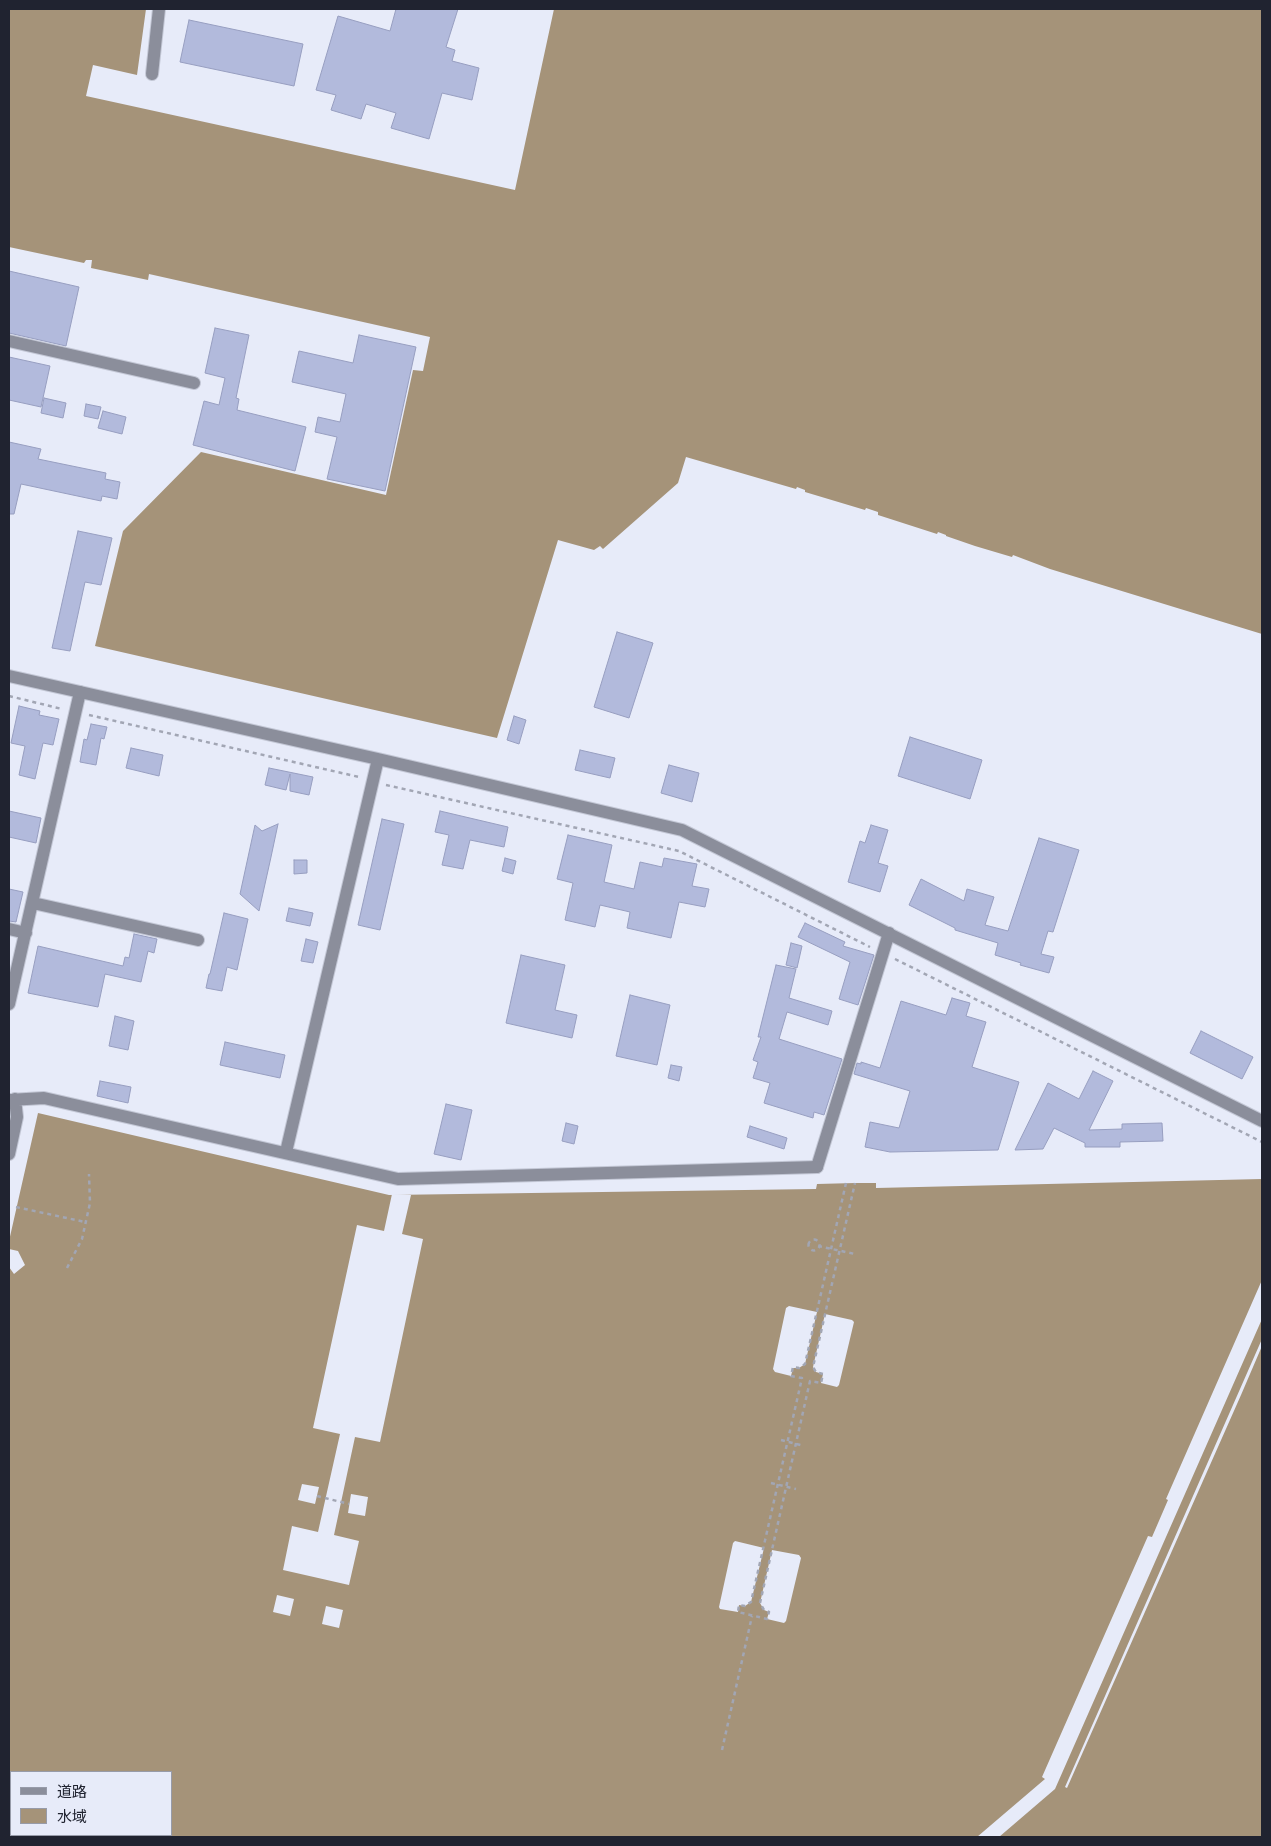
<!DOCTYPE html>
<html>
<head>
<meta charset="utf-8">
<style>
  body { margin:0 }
  #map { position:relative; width:1271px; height:1846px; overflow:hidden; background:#e7ebf9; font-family:"Golos Text","Noto Sans JP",sans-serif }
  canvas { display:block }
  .frame { position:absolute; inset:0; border:10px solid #202330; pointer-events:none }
  .legend { position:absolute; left:10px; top:1771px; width:162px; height:65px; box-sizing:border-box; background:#e7ebf9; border:1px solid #979ba9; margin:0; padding:6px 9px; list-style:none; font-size:15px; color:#202330 }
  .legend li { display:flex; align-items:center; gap:10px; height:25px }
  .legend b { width:25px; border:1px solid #979ba9 }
</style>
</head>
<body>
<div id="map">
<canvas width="1271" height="1846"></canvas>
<div class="frame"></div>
<ul class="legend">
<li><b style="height:6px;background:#8b8e9b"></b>道路</li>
<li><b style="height:14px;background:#a59379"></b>水域</li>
</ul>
</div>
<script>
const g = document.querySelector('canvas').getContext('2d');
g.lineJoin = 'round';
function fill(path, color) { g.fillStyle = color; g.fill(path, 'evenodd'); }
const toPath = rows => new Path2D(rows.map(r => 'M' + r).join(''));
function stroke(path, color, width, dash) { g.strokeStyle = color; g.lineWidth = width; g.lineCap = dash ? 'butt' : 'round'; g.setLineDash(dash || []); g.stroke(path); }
fill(toPath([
  [9,9,146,9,137,75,93,65,86,96,515,190,554,9,1262,9,1262,634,1050,569,1013,555,1012,557,975,546,946,536,946,535,938,532,937,534,878,515,878,512,866,508,865,510,805,492,805,490,797,487,796,489,686,457,678,483,603,549,600,546,594,550,558,540,497,738,95,646,123,531,201,452,386,495,413,370,423,371,430,337,149,274,148,280,91,268,92,260,86,260,84,263,9,247],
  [38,1113,389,1195,816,1189,817,1184,855,1183,876,1183,876,1188,1262,1179,1262,1280,1166,1499,1168,1500,1152,1537,1148,1536,1042,1777,1045,1779,977,1837,9,1837,9,1267,14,1274,25,1265,18,1251,9,1249,9,1241],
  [11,1772,171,1772,171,1835,11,1835],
  [1262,1319,1262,1837,999,1837,1055,1789]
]), '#a59379');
fill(toPath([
  [392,1194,411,1195,402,1234,423,1239,380,1442,355,1437,334,1535,359,1541,349,1585,283,1570,292,1526,318,1532,340,1434,313,1428,357,1225,384,1231],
  [789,1306,817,1312,805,1364,799,1368,793,1368,791,1376,775,1372,773,1369,786,1308],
  [825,1314,852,1320,854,1322,839,1385,837,1387,821,1383,823,1374,816,1372,813,1367],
  [1262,1339,1262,1346,1241,1395,1067,1788,1065,1787],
  [302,1484,319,1487,315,1504,298,1500],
  [351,1494,368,1497,365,1516,348,1513],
  [735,1541,764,1548,751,1602,745,1606,739,1605,738,1612,720,1609,719,1607,733,1543],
  [772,1550,799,1555,801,1558,786,1621,784,1623,767,1619,769,1612,764,1610,760,1603],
  [277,1595,294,1599,290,1616,273,1612],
  [326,1606,343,1610,339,1628,322,1624]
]), '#e7ebf9');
const building = toPath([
  [396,9,458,9,446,47,455,50,452,61,479,68,472,100,442,93,429,139,391,128,396,113,366,104,361,119,331,110,336,95,316,90,338,16,390,31,396,9],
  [189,20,303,44,294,86,180,62,189,20],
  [9,271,79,287,66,346,9,333,9,271],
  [215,328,249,335,236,398,239,399,237,410,306,427,295,471,193,445,204,401,219,405,225,378,205,373,215,328],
  [359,335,416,347,385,491,327,479,337,437,315,432,318,417,340,422,346,394,292,382,299,351,353,363,359,335],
  [9,357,50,366,41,407,9,400,9,357],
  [44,398,66,403,63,418,41,413,44,398],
  [86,404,101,407,98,419,84,416,86,404],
  [103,411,126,417,122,434,98,428,103,411],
  [9,442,41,449,38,459,106,473,105,479,120,482,117,499,102,496,101,501,21,484,14,514,9,514,9,442],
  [78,531,112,538,101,585,85,582,70,651,52,648,78,531],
  [617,632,653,643,629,718,594,707,617,632],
  [19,706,40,711,39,715,59,719,53,745,43,743,35,779,19,775,25,746,11,743,19,706],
  [514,716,526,720,519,744,507,740,514,716],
  [91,724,107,727,104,739,101,738,96,765,80,762,84,739,87,740,91,724],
  [910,737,982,760,970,799,898,776,910,737],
  [131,748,163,755,159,776,126,768,131,748],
  [580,750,615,758,610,778,575,770,580,750],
  [669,765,699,773,692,802,661,793,669,765],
  [269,768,313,777,309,795,290,791,290,774,286,790,265,785,269,768],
  [9,811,41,818,36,843,9,837,9,811],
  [440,811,508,827,504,847,470,840,463,869,442,865,449,835,435,832,440,811],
  [382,819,404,824,380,930,358,925,382,819],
  [278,824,271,857,259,911,240,894,255,825,262,831,278,824],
  [871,825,888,830,878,863,888,866,880,892,848,882,860,841,865,843,871,825],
  [568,835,612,845,604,882,634,889,640,862,662,867,664,858,697,864,692,886,709,889,705,907,679,902,671,938,627,928,630,912,600,905,595,927,565,920,573,883,557,879,568,835],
  [1039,838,1079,850,1053,932,1048,931,1041,954,1054,957,1049,973,1020,965,1021,963,995,955,998,943,955,930,955,928,909,905,921,879,964,901,967,889,994,897,985,925,1008,931,1039,838],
  [505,858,516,861,513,874,502,871,505,858],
  [294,860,307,860,307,873,294,874,294,860],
  [9,889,23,892,16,922,9,921,9,889],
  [289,908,313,913,310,926,286,921,289,908],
  [224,913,248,919,237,970,227,967,222,991,206,988,209,974,210,974,224,913],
  [805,923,845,942,843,946,874,955,858,1005,839,999,850,962,798,937,805,923],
  [134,934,157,939,154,953,148,951,141,982,105,974,98,1007,28,993,38,946,123,966,125,957,129,958,134,934],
  [306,939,318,942,313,963,301,961,306,939],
  [791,943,802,946,797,968,786,965,791,943],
  [521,955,565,965,555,1010,577,1015,572,1038,506,1023,521,955],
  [776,965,796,969,789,998,832,1011,828,1025,787,1012,779,1039,842,1059,824,1115,814,1112,813,1118,764,1103,770,1083,753,1078,758,1062,753,1060,761,1037,758,1037,776,965],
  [630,995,670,1005,657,1065,616,1056,630,995],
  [952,998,970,1003,966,1016,986,1022,972,1067,1019,1082,998,1150,890,1152,865,1147,870,1122,899,1128,910,1091,854,1074,857,1063,861,1064,861,1062,880,1068,901,1001,946,1015,952,998],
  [115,1016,134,1021,128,1050,109,1046,115,1016],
  [1201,1031,1253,1057,1242,1079,1190,1053,1201,1031],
  [225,1042,285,1055,280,1078,220,1065,225,1042],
  [671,1065,682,1067,679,1081,668,1078,671,1065],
  [1093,1071,1113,1081,1089,1130,1122,1129,1122,1124,1162,1123,1163,1141,1120,1142,1120,1147,1085,1147,1085,1143,1054,1128,1043,1149,1015,1150,1048,1083,1079,1099,1093,1071],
  [100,1081,131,1087,128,1103,97,1096,100,1081],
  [446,1104,472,1110,461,1160,434,1154,446,1104],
  [566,1123,578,1126,574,1144,562,1141,566,1123],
  [750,1126,787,1138,784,1149,747,1137,750,1126]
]);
fill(building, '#b2badc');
stroke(building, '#979ec0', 1);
const minor = toPath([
  [152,74,159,9],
  [9,341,194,383],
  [33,903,198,940],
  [9,929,26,933],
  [9,1004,80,692],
  [817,1167,889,933]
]);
const tertiary = toPath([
  [9,676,378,759,682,830,1262,1121],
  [9,1100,44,1098,398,1179,817,1167],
  [286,1152,378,759],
  [9,1154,17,1117,15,1099]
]);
stroke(minor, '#c3c7d5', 14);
stroke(tertiary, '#c3c7d5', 14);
stroke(toPath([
  [9,696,62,709],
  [89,715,359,777],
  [386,785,679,851,870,947],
  [895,959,1262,1142],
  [846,1183,805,1364,799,1368,793,1367,791,1376,802,1378,751,1602,745,1606,739,1605,738,1612,767,1619,769,1612,764,1610,760,1603,810,1381,821,1383,823,1374,816,1372,813,1367,855,1183],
  [16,1207,85,1222],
  '808.5 1245a5.5 5.5 0 1 1 11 0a5.5 5.5 0 1 1-11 0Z',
  [818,1246,855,1254],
  [67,1268,82,1239,90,1203,89,1174],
  [781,1440,804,1446],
  [771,1483,796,1489],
  [317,1496,349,1504],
  [722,1750,752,1616]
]), '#a2a6b4', 2.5, [4, 4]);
stroke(minor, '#8b8e9b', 12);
stroke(tertiary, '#8b8e9b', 12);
</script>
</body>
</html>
